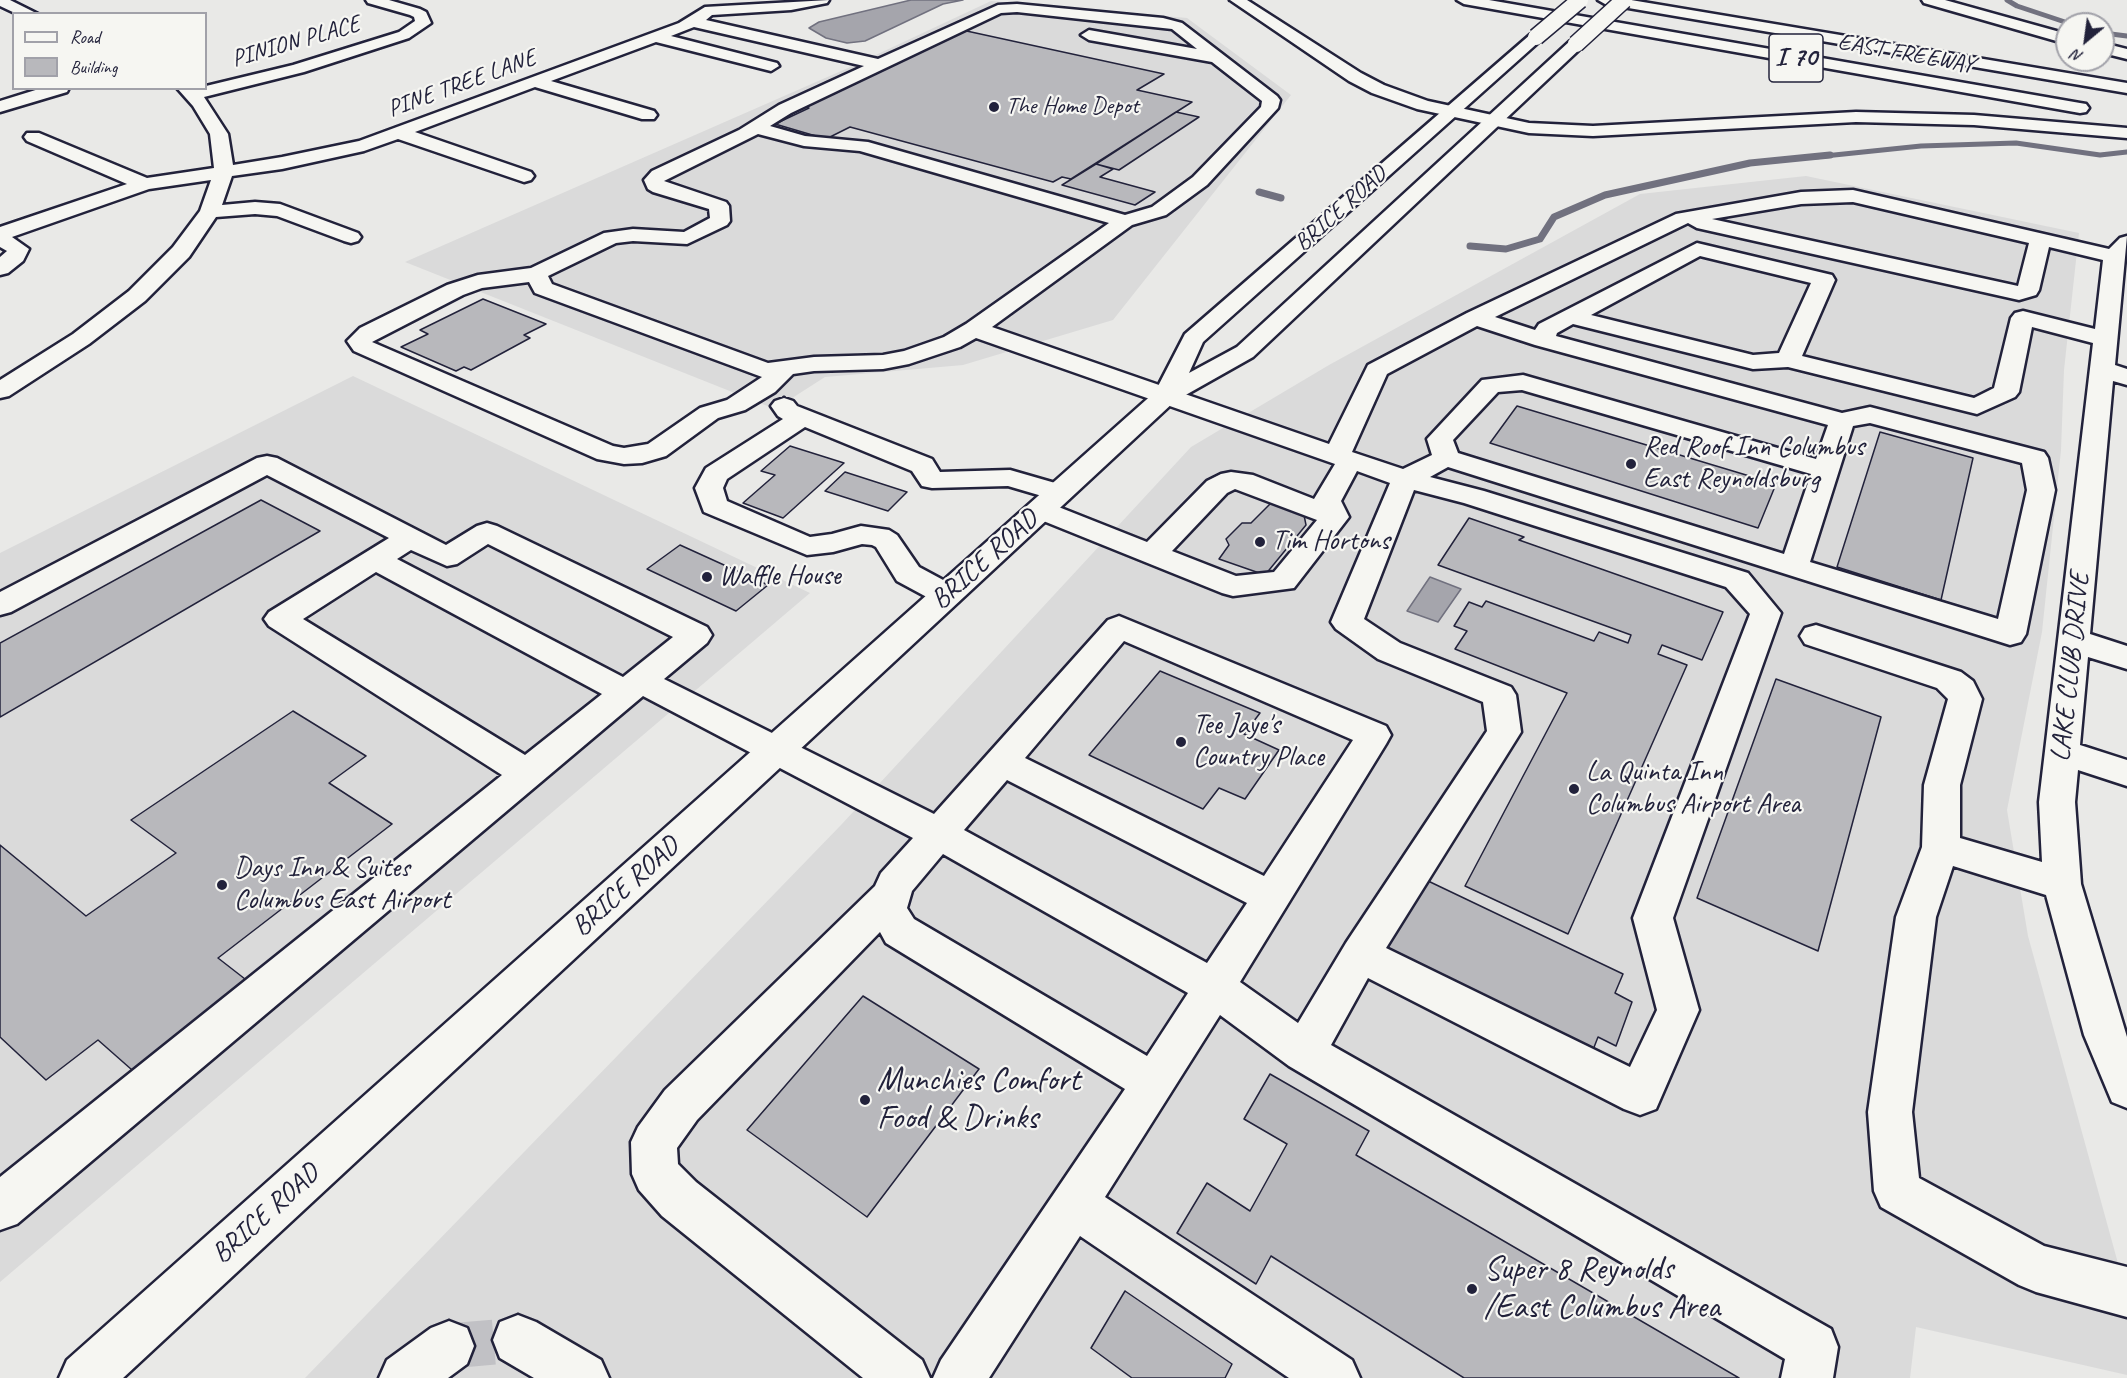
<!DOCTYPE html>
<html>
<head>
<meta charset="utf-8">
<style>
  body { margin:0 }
  #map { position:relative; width:2127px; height:1378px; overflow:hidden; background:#e9e9e7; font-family:Caveat,sans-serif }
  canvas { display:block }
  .legend { position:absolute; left:12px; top:12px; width:195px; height:78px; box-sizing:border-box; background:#f6f6f2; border:2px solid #a1a1a9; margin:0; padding:8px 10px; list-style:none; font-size:18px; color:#22223b }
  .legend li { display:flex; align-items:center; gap:12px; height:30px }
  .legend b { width:30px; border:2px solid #a1a1a9 }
  .north { position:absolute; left:2055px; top:12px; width:60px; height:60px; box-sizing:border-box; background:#f6f6f2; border:2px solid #a1a1a9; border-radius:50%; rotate:209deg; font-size:16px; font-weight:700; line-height:24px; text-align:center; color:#22223b }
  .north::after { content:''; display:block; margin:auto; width:21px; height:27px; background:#22223b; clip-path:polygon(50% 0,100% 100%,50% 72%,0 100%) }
</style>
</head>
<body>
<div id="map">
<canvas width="2127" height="1378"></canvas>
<ul class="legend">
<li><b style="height:8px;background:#f6f6f2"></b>Road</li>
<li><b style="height:16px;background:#b8b8bc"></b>Building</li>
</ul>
<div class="north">N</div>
</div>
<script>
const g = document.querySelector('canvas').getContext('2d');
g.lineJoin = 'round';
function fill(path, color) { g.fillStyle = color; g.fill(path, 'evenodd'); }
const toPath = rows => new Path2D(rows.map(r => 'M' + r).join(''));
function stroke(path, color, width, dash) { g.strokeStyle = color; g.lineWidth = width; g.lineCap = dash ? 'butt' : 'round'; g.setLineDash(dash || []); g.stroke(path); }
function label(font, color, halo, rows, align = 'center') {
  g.font = font + ' Caveat,sans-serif'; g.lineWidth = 4.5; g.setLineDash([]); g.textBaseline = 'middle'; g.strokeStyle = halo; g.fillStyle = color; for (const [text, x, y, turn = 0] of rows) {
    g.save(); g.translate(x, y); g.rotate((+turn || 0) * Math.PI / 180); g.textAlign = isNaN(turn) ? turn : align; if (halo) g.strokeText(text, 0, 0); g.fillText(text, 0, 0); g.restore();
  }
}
fill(toPath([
  [991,1,1187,18,1291,95,1113,320,963,365,825,377,775,409,405,262,848,68],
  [1806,176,2079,233,2064,370,2061,450,2042,632,2007,810,2028,936,2127,1296,2127,1375,1916,1327,1910,1378,305,1378,841,825,1191,447,1329,365,1640,194],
  [353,376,810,593,0,1282,0,553]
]), '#dadada');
const water = toPath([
  [911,0,963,0,943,4,865,41,847,43,826,38,809,28,819,22,911,0],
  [1430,577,1461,589,1438,622,1407,611,1430,577]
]);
fill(water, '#a5a5ac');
stroke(water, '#71717f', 1.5);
stroke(toPath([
  [2007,0,2017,6,2071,24],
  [2103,33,2127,36],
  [1815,157,1921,146,2016,143,2100,155,2127,152]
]), '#71717f', 5);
stroke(toPath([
  [1259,192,1281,198],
  [1470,246,1506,249,1540,239,1554,217,1605,195,1750,163,1830,155]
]), '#71717f', 7);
const building = toPath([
  [962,30,1164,74,1137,90,1192,102,1071,179,1062,177,1053,182,850,127,826,139,775,124,809,108,799,106,962,30],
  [1176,112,1199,117,1119,170,1096,164,1176,112],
  [1096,164,1113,169,1100,177,1155,192,1135,205,1062,185,1096,164],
  [483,299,546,324,524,335,530,338,471,370,464,367,456,371,401,347,428,334,420,330,483,299],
  [1517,406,1776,484,1758,528,1490,443,1517,406],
  [1880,432,1973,458,1941,600,1837,567,1880,432],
  [790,446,844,463,783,518,743,503,775,475,761,471,790,446],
  [845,472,907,492,888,511,825,491,845,472],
  [261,500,320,531,0,717,0,643,261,500],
  [1271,503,1304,515,1306,525,1265,575,1219,559,1229,545,1226,539,1242,523,1251,523,1271,503],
  [1469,518,1524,537,1519,540,1723,612,1702,660,1662,645,1658,654,1687,665,1568,934,1465,886,1567,693,1455,649,1467,631,1454,626,1469,602,1482,607,1486,601,1594,641,1599,632,1628,643,1631,635,1438,565,1469,518],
  [680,545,768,585,736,611,647,569,680,545],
  [1160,671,1260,713,1244,734,1279,750,1245,799,1219,788,1203,809,1089,755,1160,671],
  [1776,679,1881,717,1818,951,1697,898,1776,679],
  [293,711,366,756,329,783,392,824,218,958,254,986,140,1077,98,1040,46,1080,0,1037,0,845,86,916,176,853,131,820,293,711],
  [1426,880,1623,974,1615,993,1632,1002,1616,1046,1598,1037,1591,1055,1386,951,1426,880],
  [863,996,979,1069,867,1217,747,1130,863,996],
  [1270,1074,1369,1131,1356,1155,1739,1378,1464,1378,1271,1256,1256,1284,1177,1233,1207,1183,1250,1211,1287,1144,1244,1119,1270,1074],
  [1125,1291,1232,1364,1225,1378,1132,1378,1091,1348,1125,1291]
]);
fill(building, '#b8b8bc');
stroke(building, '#22223b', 1.5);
stroke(toPath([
  [449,1346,518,1340]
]), '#c1c1c5', 45, [45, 22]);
const minor = toPath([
  [0,0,10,0,38,14,17,14,0,6,0,0],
  [366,0,389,0,420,9,426,12,431,23,409,38,304,72,204,97,228,134,233,165,282,157,359,141,679,23,705,7,829,0,827,3,791,10,712,15,706,20,878,59,998,5,1017,4,1163,18,1182,23,1277,96,1280,100,1278,108,1207,185,1166,215,1132,225,992,327,1329,444,1368,365,1467,313,1676,214,1801,192,1853,190,2109,249,2120,238,2127,236,2115,365,2127,369,2127,385,2113,381,2090,634,2127,646,2127,669,2088,657,2080,745,2127,760,2127,786,2078,770,2075,802,2081,884,2127,1037,2127,1108,2112,1102,2084,1035,2046,895,1953,866,1936,917,1912,1112,1919,1178,2044,1246,2127,1267,2127,1317,2036,1292,2019,1285,1881,1207,1874,1191,1868,1112,1896,917,1922,847,1924,785,1948,699,1937,688,1805,644,1800,636,1805,628,1816,625,1961,672,1973,681,1982,699,1960,785,1960,838,2042,862,2039,802,2093,343,2032,327,2019,392,2015,397,1977,414,1788,367,1753,369,1573,324,1557,333,1556,336,1842,413,1870,407,2044,452,2048,458,2055,490,2026,634,2021,642,2010,645,1448,467,1430,477,1484,491,1748,573,1781,613,1673,918,1699,1010,1656,1109,1640,1115,1624,1109,1368,978,1331,1045,1831,1329,1838,1347,1833,1378,1781,1378,1785,1359,1289,1066,1220,1015,1105,1197,1352,1360,1360,1378,1289,1378,1080,1236,989,1378,933,1378,941,1360,1125,1089,886,943,880,932,697,1120,677,1148,678,1164,696,1182,922,1360,930,1378,863,1378,662,1216,639,1190,632,1174,631,1142,638,1127,665,1090,875,886,881,873,913,838,643,696,17,1224,0,1230,0,1177,502,775,269,626,264,619,269,612,389,538,267,475,11,612,0,615,0,592,257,458,267,456,277,458,446,545,477,526,487,523,497,526,707,627,712,635,707,643,664,679,934,814,1108,620,1119,616,1386,726,1391,735,1386,744,1240,982,1298,1023,1346,943,1487,731,1483,702,1378,659,1336,629,1331,622,1390,483,1357,471,1341,501,1349,517,1294,588,1233,596,1222,593,1031,516,1027,510,1031,504,1041,501,1051,504,1147,542,1207,481,1221,474,1231,472,1253,475,1314,499,1335,464,976,338,960,347,909,364,883,369,814,371,793,374,775,392,745,410,718,418,666,456,642,463,624,464,597,459,354,351,347,341,360,328,447,285,478,275,531,268,604,233,633,229,684,232,710,218,709,209,653,192,648,189,644,180,652,171,739,130,779,105,864,66,694,27,671,36,777,63,779,66,771,71,656,42,551,81,654,111,657,115,654,119,642,119,535,87,415,132,531,172,534,176,531,180,524,182,398,139,364,151,282,169,232,176,222,205,255,202,280,204,358,233,361,237,358,241,351,243,344,241,277,216,255,214,216,217,189,257,145,301,89,344,9,396,0,398,0,380,73,334,129,291,173,247,200,211,211,180,149,189,12,237,29,249,23,261,8,273,0,275,0,257,7,251,0,247,0,227,127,184,27,141,24,137,27,133,39,133,147,178,214,168,210,134,193,106,177,88,206,88,206,86,293,65,399,32,415,21,414,17,410,15,368,3,366,0],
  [1017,12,1172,29,1197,49,1089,30,1081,35,1089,40,1212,62,1262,101,1261,107,1193,177,1152,207,1125,215,868,142,805,136,770,126,791,113,1001,13,1017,12],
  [758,134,804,146,860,151,1109,223,966,324,944,337,904,351,883,355,814,357,768,363,552,284,548,276,616,243,633,241,687,244,727,225,730,221,729,206,726,202,664,181,758,134],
  [1853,202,2029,243,2018,286,1712,219,1801,204,1853,202],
  [1688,223,1697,228,2019,300,2036,295,2039,290,2049,247,2103,260,2095,329,2023,311,2015,313,2011,318,1994,388,1974,398,1802,356,1835,280,1832,275,1697,243,1539,324,1535,330,1495,317,1688,223],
  [1700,256,1811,283,1779,353,1753,355,1591,315,1700,256],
  [529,282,535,293,762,377,727,400,700,408,648,444,624,448,613,446,372,342,463,295,482,288,529,282],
  [1477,326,1535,345,1828,425,1816,459,1523,375,1482,380,1427,439,1432,455,1403,469,1352,452,1387,374,1477,326],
  [1522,390,1811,474,1784,554,1458,453,1453,440,1498,392,1522,390],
  [1870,423,2022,463,2027,490,1998,619,1810,562,1853,426,1870,423],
  [1235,489,1317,520,1274,572,1236,576,1172,551,1227,493,1235,489],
  [1414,490,1464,503,1726,587,1750,614,1633,918,1657,1010,1630,1067,1386,948,1521,732,1516,695,1511,687,1400,643,1364,619,1414,490],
  [488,544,673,637,623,677,397,559,411,550,447,566,457,564,488,544],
  [376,572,602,694,525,755,303,619,376,572],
  [1124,641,1353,740,1264,876,1025,758,1124,641],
  [1007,780,1247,903,1207,963,964,830,1007,780],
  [943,854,1188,993,1147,1056,914,919,907,908,912,891,943,854],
  [42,88,69,88,67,92,0,112,0,101,42,88],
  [784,398,793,401,797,406,932,459,940,472,1010,470,1069,487,1073,493,1069,499,1059,501,1008,486,932,488,922,486,912,471,805,427,727,479,723,488,727,501,810,537,832,534,861,526,889,530,897,535,919,567,958,588,962,595,958,602,947,605,936,602,897,581,876,547,872,545,862,544,833,552,807,555,704,512,695,488,706,468,783,419,778,416,771,406,775,401,784,398],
  [518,1315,536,1322,601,1360,609,1378,534,1378,500,1358,493,1340,500,1322,518,1315],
  [449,1321,467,1328,474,1346,467,1364,448,1378,379,1378,387,1360,431,1328,449,1321]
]);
const major = toPath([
  [1536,32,1541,34,1544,37,1541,40,1203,342,1189,373,1237,347,1570,41,1582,41,1584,44,1582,47,1253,357,1175,401,123,1378,59,1378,67,1360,1155,392,1185,334,1531,34,1536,32]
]);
const highway = toPath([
  [1230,0,1247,0,1361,73,1384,85,1428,101,1529,123,1593,126,1856,112,1974,115,2127,128,2127,138,1974,125,1856,122,1593,136,1529,133,1417,109,1372,93,1349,81,1230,0],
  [1457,0,1489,0,2080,103,2086,104,2089,108,2086,112,2080,113,1464,4,1457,0],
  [1598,0,1631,0,2127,83,2127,93,1605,4,1598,0],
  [1922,0,1945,0,2067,34,2067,44,1924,3,1922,0],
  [2103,43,2127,49,2127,59,2103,53,2103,43]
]);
stroke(minor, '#22223b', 5);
stroke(major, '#22223b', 5);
stroke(highway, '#22223b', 5);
fill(minor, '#f6f6f2');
fill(major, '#f6f6f2');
fill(highway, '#f6f6f2');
const majorBridge = toPath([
  [1536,37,1580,0],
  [1576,44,1624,0]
]);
stroke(majorBridge, '#22223b', 19, []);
stroke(majorBridge, '#f6f6f2', 16);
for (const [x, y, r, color] of [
  [994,107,6,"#22223b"],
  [1631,464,6,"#22223b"],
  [1260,542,6,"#22223b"],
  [707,577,6,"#22223b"],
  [1181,742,6,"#22223b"],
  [1574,789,6,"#22223b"],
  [222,885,6,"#22223b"],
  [865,1100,6,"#22223b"],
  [1472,1289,6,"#22223b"]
]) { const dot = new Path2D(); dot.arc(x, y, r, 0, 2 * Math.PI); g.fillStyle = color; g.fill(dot); stroke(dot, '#f6f6f2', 2); }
label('24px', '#22223b', '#f6f6f2', [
  ["PINION PLACE",296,42,-16],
  ["EAST FREEWAY",1906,54,10],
  ["PINE TREE LANE",462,84,-20],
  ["BRICE ROAD",1341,209,-42]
]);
label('24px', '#22223b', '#f6f6f2', [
  ["The Home Depot",1006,107]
], 'left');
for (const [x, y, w] of [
  [1796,58,54]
]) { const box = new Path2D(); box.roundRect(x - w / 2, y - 24, w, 48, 4.5); g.fillStyle = '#f6f6f2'; g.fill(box); stroke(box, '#22223b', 1.5); }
label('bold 27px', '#22223b', null, [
  ["I 70",1796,58]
]);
label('28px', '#22223b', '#f6f6f2', [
  ["Red Roof Inn Columbus",1643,448],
  ["East Reynoldsburg",1643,480],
  ["Tim Hortons",1272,542],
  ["Waffle House",719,577],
  ["Tee Jaye's",1193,726],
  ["Country Place",1193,758],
  ["La Quinta Inn",1586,773],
  ["Columbus Airport Area",1586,805],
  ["Days Inn & Suites",234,869],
  ["Columbus East Airport",234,901]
], 'left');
label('28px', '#22223b', '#f6f6f2', [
  ["BRICE ROAD",985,560,-42],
  ["LAKE CLUB DRIVE",2071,667,-84],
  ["BRICE ROAD",626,887,-42],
  ["BRICE ROAD",266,1214,-42]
]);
label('33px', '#22223b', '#f6f6f2', [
  ["Munchies Comfort",877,1081],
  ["Food & Drinks",877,1119],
  ["Super 8 Reynolds",1484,1270],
  ["/East Columbus Area",1484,1308]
], 'left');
</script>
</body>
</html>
